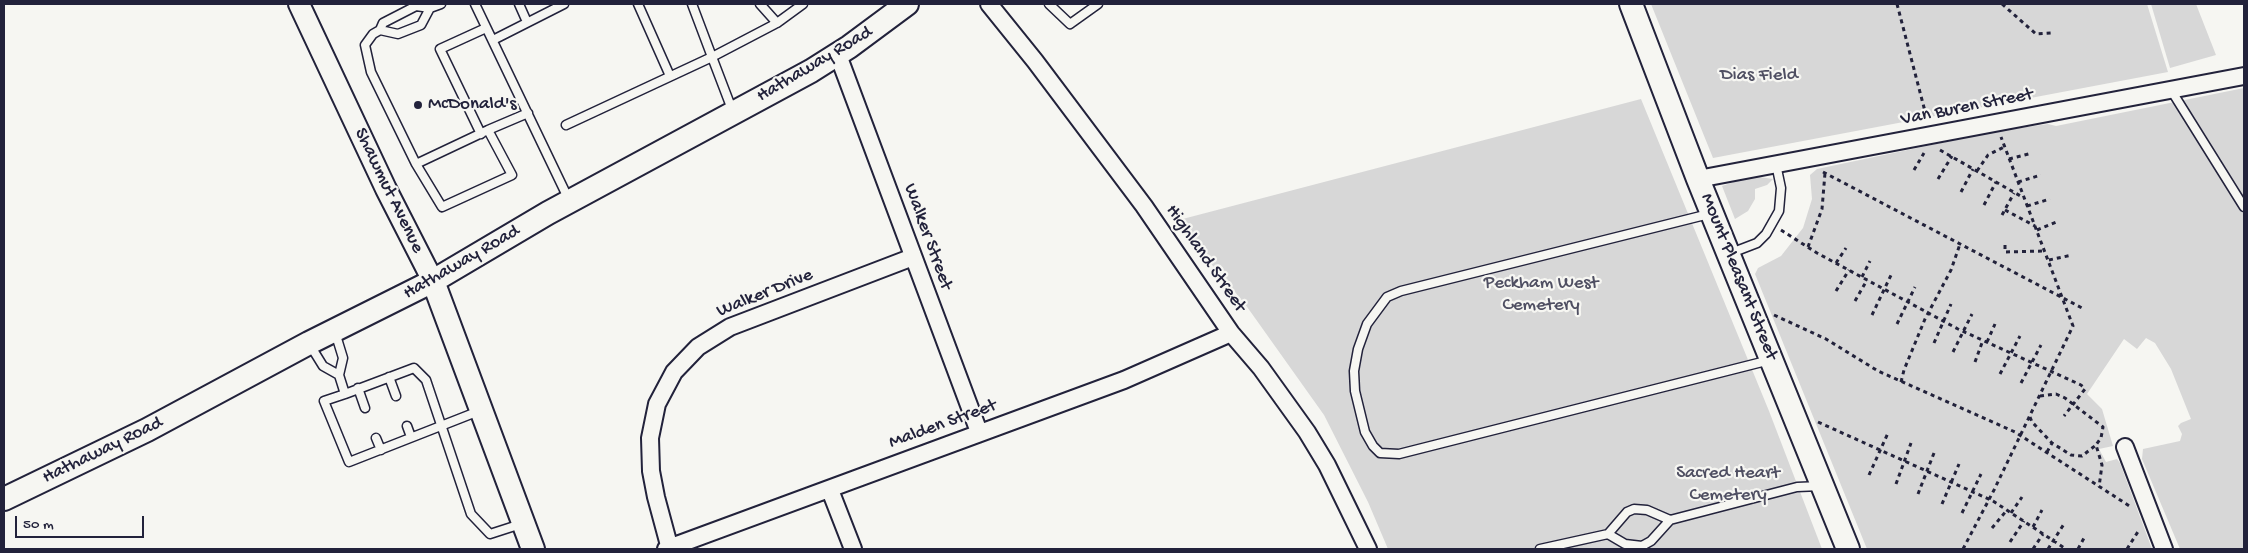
<!DOCTYPE html>
<html>
<head>
<meta charset="utf-8">
<style>
  body { margin:0 }
  #map { position:relative; width:2248px; height:553px; overflow:hidden; background:#f6f6f2; font-family:"Gochi Hand",sans-serif }
  canvas { display:block }
  .frame { position:absolute; inset:0; border:5px solid #22223b; pointer-events:none }
  .scale { position:absolute; left:15px; top:516px; width:129px; height:22px; box-sizing:border-box; border:2px solid #22223b; border-top:0; padding-left:6px; font-size:15px; line-height:18px; white-space:nowrap; color:#22223b; -webkit-text-stroke:4px #f6f6f2; paint-order:stroke }
</style>
</head>
<body>
<div id="map">
<canvas width="2248" height="553"></canvas>
<div class="frame"></div>
<div class="scale">50 m</div>
</div>
<script>
const g = document.querySelector('canvas').getContext('2d');
g.lineJoin = 'round';
function fill(path, color) { g.fillStyle = color; g.fill(path, 'evenodd'); }
const toPath = rows => new Path2D(rows.map(r => 'M' + r).join(''));
function stroke(path, color, width, dash) { g.strokeStyle = color; g.lineWidth = width; g.lineCap = dash ? 'butt' : 'round'; g.setLineDash(dash || []); g.stroke(path); }
function label(font, color, halo, rows, align = 'center') {
  g.font = font + ' "Gochi Hand",sans-serif'; g.lineWidth = 4.5; g.setLineDash([]); g.textBaseline = 'middle'; g.strokeStyle = halo; g.fillStyle = color; for (const [text, x, y, turn = 0] of rows) {
    g.save(); g.translate(x, y); g.rotate((+turn || 0) * Math.PI / 180); g.textAlign = isNaN(turn) ? turn : align; if (halo) g.strokeText(text, 0, 0); g.fillText(text, 0, 0); g.restore();
  }
}
fill(toPath([
  [1651,4,2147,4,2168,72,1713,158],
  [2151,4,2196,4,2216,55,2170,68],
  [2244,88,2244,549,2180,549,2142,459,2143,449,2180,441,2182,434,2178,426,2181,423,2191,419,2171,369,2155,343,2146,338,2137,349,2124,339,2087,394,2102,409,2113,446,2099,449,2106,462,2117,459,2120,463,2152,549,1867,549,1755,274,1758,268,1781,256,1803,228,1812,199,1810,175,1817,169,1998,131,2048,124,2056,126],
  [1641,99,1769,411,1822,549,1388,549,1368,502,1324,415,1245,304,1175,221],
  [1752,176,1773,179,1767,185,1755,189,1755,199,1748,211,1735,219,1722,186]
]), '#d7d7d7');
const service = toPath([
  [475,4,569,200],
  [519,4,527,22],
  [638,4,670,76],
  [1049,4,1070,24,1098,4],
  [777,23,803,4],
  [380,30,383,23,416,6,430,8,441,4],
  [493,40,564,4],
  [2171,90,2244,207],
  [733,112,712,57,777,23,760,4],
  [566,125,712,57,692,4],
  [488,130,512,175,442,207,416,164,488,130,528,113],
  [481,134,440,49,486,28],
  [416,164,371,72,365,45,373,34,380,30,398,34,421,25,430,8],
  [1709,214,1401,291,1387,297,1367,324,1358,349,1354,371,1355,391,1365,432,1373,446,1380,453,1399,454,1770,360],
  [1731,253,1757,243,1766,234,1779,211,1781,188,1776,164],
  [335,332,343,358,339,375,345,394,414,368,426,380,471,514,490,534,521,524],
  [310,345,323,366,339,375],
  [389,377,396,396],
  [358,388,365,408],
  [345,394,324,401,349,462,479,411],
  [407,426,411,437],
  [376,438,381,450],
  [1670,520,1797,487,1821,486],
  [1540,549,1608,534,1627,512,1634,509,1647,510,1670,520,1651,541,1642,546,1625,544,1608,534]
]);
const minor = toPath([
  [989,4,1035,61,1144,206,1231,333,1261,368,1307,432,1327,465,1368,549],
  [838,55,979,432],
  [1698,179,2244,76],
  [2125,447,2164,549],
  [830,490,853,549],
  [666,549,1124,380,1231,333],
  [670,549,656,497,651,471,650,438,657,404,674,372,698,347,730,327,913,257]
]);
const tertiary = toPath([
  [299,4,386,189,433,281]
]);
const secondary = toPath([
  [1631,4,1698,179,1848,549],
  [433,281,533,549],
  [4,499,147,430,309,343,433,281,548,213,811,71,849,47,907,4]
]);
stroke(service, '#22223b', 11);
stroke(minor, '#22223b', 20);
stroke(tertiary, '#22223b', 24);
stroke(secondary, '#22223b', 26);
stroke(toPath([
  [1897,4,1927,119],
  [2002,4,2036,34,2051,33],
  [1940,150,2024,198],
  [2009,159,2032,153],
  [1914,170,1924,153],
  [1977,171,1988,155,2004,147],
  [1823,172,2084,309],
  [1938,179,1952,156],
  [2018,182,2041,175],
  [1961,192,1973,169],
  [1984,205,1996,182],
  [2027,206,2050,199],
  [2005,210,2035,226],
  [2002,215,2014,193],
  [1781,230,1817,253,1958,329,2081,385,2085,389,2064,416],
  [2037,230,2059,221],
  [2005,245,2005,252,2044,251],
  [1808,247,1822,209,1825,173],
  [2049,260,2072,255],
  [1836,263,1846,248],
  [1862,277,1870,261],
  [1836,291,1849,270],
  [1855,301,1867,280],
  [1774,315,1826,339,1878,371,2015,432,2131,507],
  [1872,315,1892,273],
  [1897,324,1915,287],
  [1987,342,1995,324],
  [1934,343,1951,304],
  [1953,352,1972,314],
  [1975,362,1983,340],
  [2000,374,2020,336],
  [1901,382,1904,370,1925,319,1951,270,1960,244],
  [2021,383,2041,345],
  [2040,396,2056,394,2065,398,2103,427,2101,438,2096,445,2102,465,2099,487],
  [2030,417,2032,422,2052,443,2071,455,2082,456,2096,445],
  [1818,422,1993,501,2066,549],
  [2047,452,2052,443],
  [1869,475,1888,433],
  [1896,484,1911,443],
  [1918,494,1934,453],
  [1942,504,1959,464],
  [1962,513,1981,474],
  [2011,513,2022,497],
  [2033,527,2042,510],
  [1992,528,2007,510],
  [2010,542,2024,521],
  [1963,549,1994,490,2073,326,2001,137],
  [2033,549,2043,534],
  [2048,549,2064,524],
  [2078,549,2084,538],
  [2127,549,2139,530]
]), '#22223b', 3, [4, 4]);
stroke(service, '#f6f6f2', 8);
stroke(minor, '#f6f6f2', 16);
stroke(tertiary, '#f6f6f2', 20);
stroke(secondary, '#f6f6f2', 22);
for (const [x, y, r, color] of [
  [418,105,5,"#22223b"]
]) { const dot = new Path2D(); dot.arc(x, y, r, 0, 2 * Math.PI); g.fillStyle = color; g.fill(dot); stroke(dot, '#f6f6f2', 2); }
label('19px', '#22223b', '#f6f6f2', [
  ["Hathaway Road",815,65,-31],
  ["Van Buren Street",1967,108,-11],
  ["Shawmut Avenue",388,191,64],
  ["Walker Street",927,237,70],
  ["Highland Street",1205,259,55],
  ["Hathaway Road",462,263,-30],
  ["Mount Pleasant Street",1738,277,68],
  ["Walker Drive",765,294,-22],
  ["Malden Street",943,425,-20],
  ["Hathaway Road",103,451,-26]
]);
label('19px', '#4f4f62', '#f6f6f2', [
  ["Dias Field",1759,76],
  ["Peckham West",1541,284],
  ["Cemetery",1541,306],
  ["Sacred Heart",1728,474],
  ["Cemetery",1728,496]
]);
label('19px', '#22223b', '#f6f6f2', [
  ["McDonald's",428,105]
], 'left');
</script>
</body>
</html>
